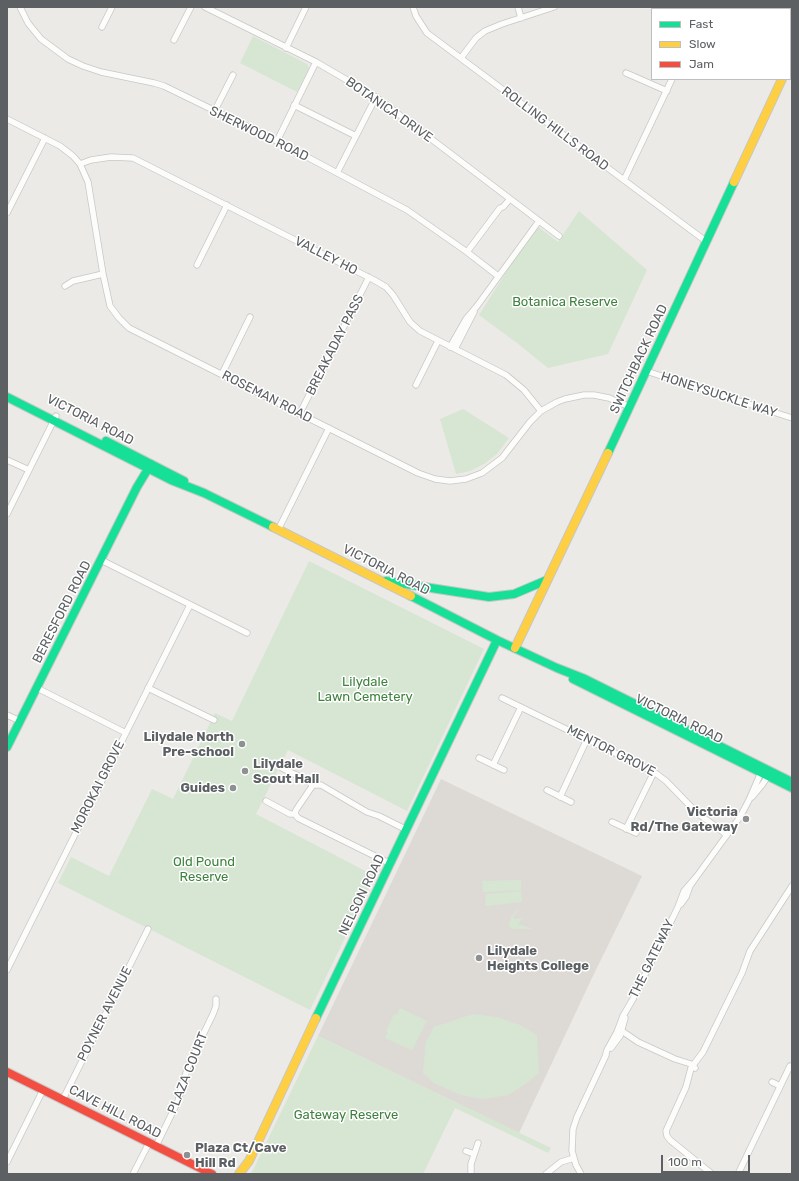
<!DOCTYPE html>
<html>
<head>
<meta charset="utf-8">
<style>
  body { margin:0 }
  #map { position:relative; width:799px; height:1181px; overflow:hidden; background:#ebeae6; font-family:Rubik,sans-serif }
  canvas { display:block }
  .frame { position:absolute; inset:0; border:8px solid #5c6063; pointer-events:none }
  .legend { position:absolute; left:651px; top:8px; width:140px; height:72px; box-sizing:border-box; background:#fff; border:1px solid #bebfc1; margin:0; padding:5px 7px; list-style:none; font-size:12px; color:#5c6063 }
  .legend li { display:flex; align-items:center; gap:8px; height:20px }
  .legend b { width:20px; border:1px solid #bebfc1 }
  .scale { position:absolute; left:661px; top:1155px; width:89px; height:18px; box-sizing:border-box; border:2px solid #5c6063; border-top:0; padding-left:5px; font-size:12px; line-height:14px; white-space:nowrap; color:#5c6063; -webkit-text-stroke:3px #fff; paint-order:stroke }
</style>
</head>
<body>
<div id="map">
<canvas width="799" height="1181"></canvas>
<div class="frame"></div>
<ul class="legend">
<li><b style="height:5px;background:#16e098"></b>Fast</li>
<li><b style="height:5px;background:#ffcf43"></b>Slow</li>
<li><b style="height:5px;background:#f24e42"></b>Jam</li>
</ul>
<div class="scale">100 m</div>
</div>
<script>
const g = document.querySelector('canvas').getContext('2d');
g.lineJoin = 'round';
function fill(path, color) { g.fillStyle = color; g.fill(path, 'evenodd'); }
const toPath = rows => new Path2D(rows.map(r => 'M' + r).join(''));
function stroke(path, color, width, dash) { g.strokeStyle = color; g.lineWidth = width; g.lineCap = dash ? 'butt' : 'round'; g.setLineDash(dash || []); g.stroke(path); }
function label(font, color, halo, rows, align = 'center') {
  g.font = font + ' Rubik,sans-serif'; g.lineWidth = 3; g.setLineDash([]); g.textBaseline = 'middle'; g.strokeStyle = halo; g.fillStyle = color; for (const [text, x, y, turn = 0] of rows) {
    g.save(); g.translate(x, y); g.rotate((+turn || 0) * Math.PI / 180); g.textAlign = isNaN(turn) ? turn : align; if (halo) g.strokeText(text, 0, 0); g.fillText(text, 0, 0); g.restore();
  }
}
fill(toPath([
  [441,779,642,876,592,978,519,1133,318,1036]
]), '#dddad6');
fill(toPath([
  [253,36,307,64,309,68,308,71,297,92,240,63],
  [579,211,647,270,608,354,548,368,517,343,479,315,536,225,558,242],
  [463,409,509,438,497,454,484,464,470,471,456,474,440,419],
  [309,561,484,649,407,811,288,750,256,814,375,876,310,1010,58,883,71,857,109,876,152,789,173,799,215,713,232,721],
  [521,880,521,890,483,892,482,881],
  [521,891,522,902,485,906,486,894],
  [519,910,513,917,515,919,523,918,518,924,532,929,511,929,509,925,511,917,516,911],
  [400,1008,427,1021,412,1050,385,1038,388,1032,386,1031,394,1014,396,1015],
  [473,1014,497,1017,520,1025,537,1035,539,1073,524,1085,508,1095,483,1099,461,1095,434,1083,423,1073,426,1042,434,1027],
  [318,1036,551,1148,548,1153,455,1108,423,1174,251,1174]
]), '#d6e6d3');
const street = toPath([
  [20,7,28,23,41,39,68,59,83,66,101,72,154,83,164,86,277,141,407,210,467,252,498,276],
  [205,7,316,62,376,97,559,236],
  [413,7,416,16,427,33,707,242],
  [518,7,521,18],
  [705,9,706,7],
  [102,27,112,7],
  [174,40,191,7],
  [286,48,306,7],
  [461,58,476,38,485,31,502,24,554,7],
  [626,73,667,91],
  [294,105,356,136],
  [214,112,233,75],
  [7,119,60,146,73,156,80,164,88,182,103,274,110,306,119,318,129,328,418,473,435,479,450,481,466,479,482,473,502,458,530,422,541,411,557,402,565,399,584,395,594,395,609,398,630,407],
  [277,141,316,62],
  [80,164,91,160,111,157,133,158,374,280,386,287,393,295,410,322,420,331,506,375,524,390,541,411],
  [337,173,376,97],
  [624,180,672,79],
  [7,213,45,138],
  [467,252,500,208,503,207,510,199],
  [197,265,227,205],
  [65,286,73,281,103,274],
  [450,347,466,319,477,306,539,221],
  [455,349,474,312],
  [646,371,792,418],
  [222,374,250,317],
  [416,385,438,341],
  [300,413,369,277],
  [7,460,29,470],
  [7,514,56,416],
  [278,530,329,428],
  [101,560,247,633],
  [37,688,126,733],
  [148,688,214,720],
  [502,698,654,772,666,781,696,812,727,835],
  [7,715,20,721],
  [479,758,504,770],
  [493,765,521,707],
  [282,768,306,780,313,785,321,785,367,812,379,816,407,830],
  [547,790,571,802],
  [560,797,587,739],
  [752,797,762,785,770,773],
  [266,801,290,814,295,814,298,818,391,864],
  [295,814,296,810,313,785],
  [612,822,636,833],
  [626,829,654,772],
  [681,904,686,897,690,886,697,876,740,817,749,800,762,770],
  [7,970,190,605],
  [619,1032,622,1031,638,1042,675,1059,691,1064,695,1068],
  [611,1048,620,1036,625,1018],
  [605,1057,607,1050,617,1032,623,1016,633,999,678,907,684,891,697,876],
  [772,1082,780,1086],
  [63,1099,148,929],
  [156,1146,178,1101,188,1066,213,1014,216,1006,216,999],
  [466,1151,474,1154],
  [7,1162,43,1090],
  [133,1174,149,1143],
  [471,1174,471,1164,478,1143],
  [546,1174,561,1162,574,1158],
  [581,1174,576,1165,572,1151,573,1129,577,1117,606,1055],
  [712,1174,670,1140,667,1136,666,1131,686,1087,691,1068,703,1052,742,973,750,951,792,886],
  [738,1174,790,1066]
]);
const fast = toPath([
  [790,63,792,58],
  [7,397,171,480,204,493,273,527],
  [106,441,184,481],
  [608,453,734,182],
  [386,581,489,597,514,594,547,580],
  [411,596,497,640,557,668,585,679,792,782],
  [573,679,792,788],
  [7,747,137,487,151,464],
  [316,1018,497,640]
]);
const slow = toPath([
  [734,182,782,79],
  [273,527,411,596],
  [515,648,608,453],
  [239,1174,249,1161,316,1018]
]);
const jam = toPath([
  [7,1072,212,1174]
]);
stroke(street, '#c7c7c7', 7);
stroke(fast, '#c6c7c7', 10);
stroke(slow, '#c6c7c7', 10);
stroke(jam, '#c6c7c7', 10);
stroke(street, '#fcfcfb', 5.5);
stroke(fast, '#16e098', 8);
stroke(slow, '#ffcf43', 8);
stroke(jam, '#f24e42', 8);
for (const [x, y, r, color] of [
  [242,744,4,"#8e9091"],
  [245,771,4,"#8e9091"],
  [233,788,4,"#8e9091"],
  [746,819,4,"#8e9091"],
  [479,958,4,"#8e9091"],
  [187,1155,4,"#8e9091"]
]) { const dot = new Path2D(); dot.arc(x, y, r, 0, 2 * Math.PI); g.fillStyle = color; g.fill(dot); stroke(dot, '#fff', 1.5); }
label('13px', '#5c6063', '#fff', [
  ["BOTANICA DRIVE",389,110,35],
  ["ROLLING HILLS ROAD",555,129,37],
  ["SHERWOOD ROAD",259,134,26],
  ["VALLEY HO",326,256,27],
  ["BREAKADAY PASS",335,345,-63],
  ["SWITCHBACK ROAD",639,359,-65],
  ["HONEYSUCKLE WAY",719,395,18],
  ["ROSEMAN ROAD",267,397,27],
  ["VICTORIA ROAD",90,420,27],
  ["VICTORIA ROAD",386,570,27],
  ["BERESFORD ROAD",62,612,-63],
  ["VICTORIA ROAD",679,719,26],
  ["MENTOR GROVE",611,751,27],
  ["MOROKAI GROVE",98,787,-63],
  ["NELSON ROAD",362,895,-64],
  ["THE GATEWAY",652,959,-64],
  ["POYNER AVENUE",105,1014,-63],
  ["PLAZA COURT",188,1073,-68],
  ["CAVE HILL ROAD",115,1112,27]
]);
label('13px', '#3e823d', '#fff', [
  ["Botanica Reserve",565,302],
  ["Lilydale",365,682],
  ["Lawn Cemetery",365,697],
  ["Old Pound",204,862],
  ["Reserve",204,877],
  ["Gateway Reserve",346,1115]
]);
label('bold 13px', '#5c6063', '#fff', [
  ["Lilydale North",234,737],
  ["Pre-school",234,752],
  ["Lilydale",253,764,"left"],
  ["Scout Hall",253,779,"left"],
  ["Guides",225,788],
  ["Victoria",738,812],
  ["Rd/The Gateway",738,827],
  ["Lilydale",487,951,"left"],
  ["Heights College",487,966,"left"],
  ["Plaza Ct/Cave",195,1148,"left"],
  ["Hill Rd",195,1163,"left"]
], 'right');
</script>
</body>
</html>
